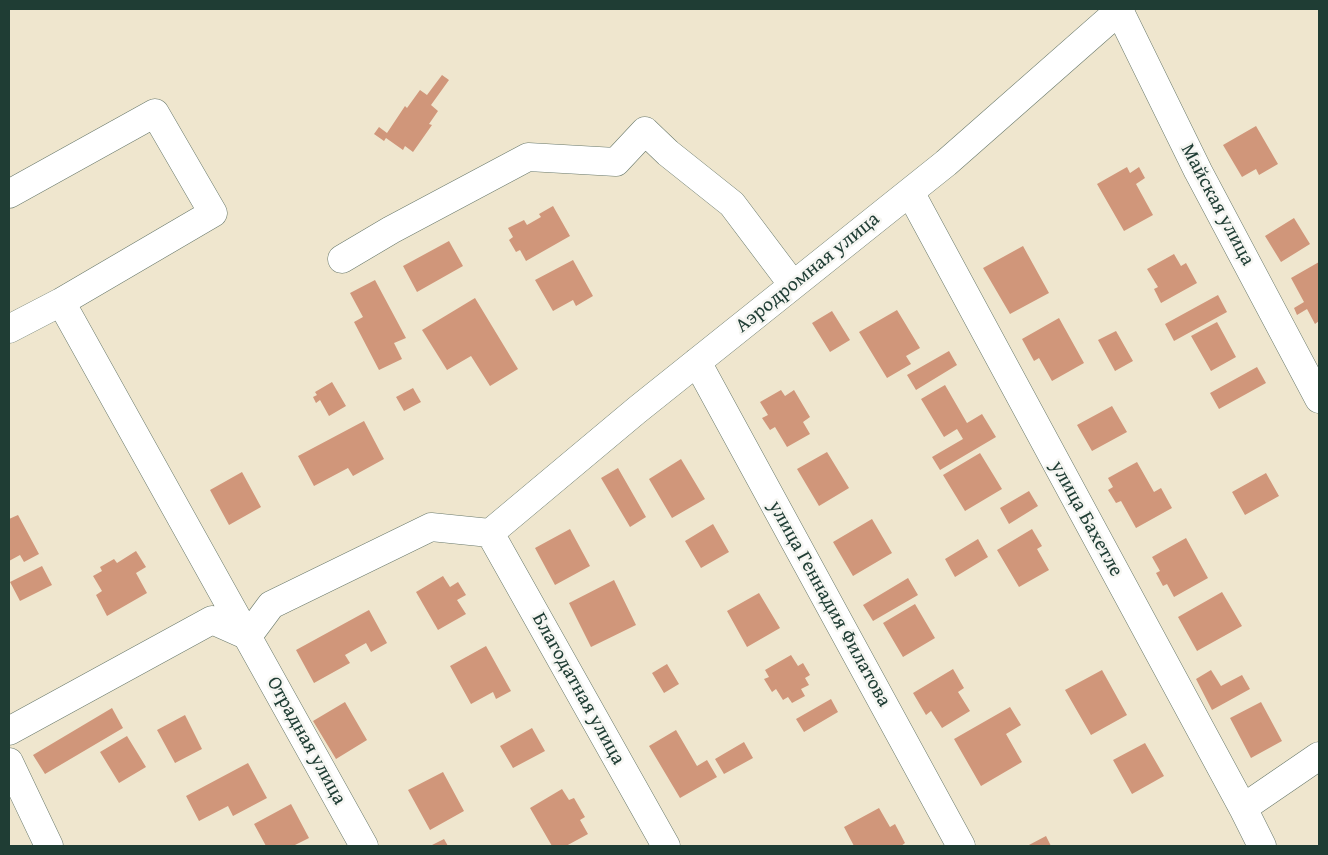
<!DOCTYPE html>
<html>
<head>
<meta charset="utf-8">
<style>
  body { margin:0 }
  #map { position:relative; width:1328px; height:855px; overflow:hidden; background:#efe6ce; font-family:"Gentium Book Plus",serif }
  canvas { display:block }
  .frame { position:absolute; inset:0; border:10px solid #1f3d34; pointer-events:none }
</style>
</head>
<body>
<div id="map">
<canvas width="1328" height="855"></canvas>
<div class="frame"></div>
</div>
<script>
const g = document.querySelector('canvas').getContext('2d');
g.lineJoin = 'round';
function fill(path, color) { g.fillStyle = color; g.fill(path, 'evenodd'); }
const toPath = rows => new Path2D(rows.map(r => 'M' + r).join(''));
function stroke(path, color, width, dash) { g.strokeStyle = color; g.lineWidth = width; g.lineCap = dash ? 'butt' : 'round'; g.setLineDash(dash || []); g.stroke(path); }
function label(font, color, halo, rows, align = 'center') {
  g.font = font + ' "Gentium Book Plus",serif'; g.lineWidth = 5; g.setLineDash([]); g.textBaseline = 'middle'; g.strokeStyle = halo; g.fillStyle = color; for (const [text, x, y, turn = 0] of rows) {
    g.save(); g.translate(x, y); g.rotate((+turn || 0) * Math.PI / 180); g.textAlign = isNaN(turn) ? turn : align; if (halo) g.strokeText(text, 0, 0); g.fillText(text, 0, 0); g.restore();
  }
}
fill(toPath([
  [442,75,449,80,431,105,438,111,429,124,432,125,413,152,405,146,403,150,386,138,384,141,374,134,379,127,387,133,405,106,407,108,420,90,427,95],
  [1256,126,1278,164,1259,175,1256,169,1242,177,1223,145],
  [1127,167,1130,173,1139,167,1145,178,1136,184,1153,215,1124,231,1097,184],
  [553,206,570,236,526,261,520,250,516,252,509,240,513,237,508,228,524,220,527,225,541,217,539,214],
  [1294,218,1310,244,1281,262,1265,236],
  [449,241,463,266,417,292,403,266],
  [1023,246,1049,293,1010,314,983,268],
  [1174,254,1181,266,1186,263,1197,283,1161,303,1154,289,1158,287,1147,269],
  [573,260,593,296,576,306,573,300,553,311,535,280],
  [1319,262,1319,321,1315,324,1307,309,1297,315,1294,308,1304,302,1291,278],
  [375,280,406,338,394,343,402,359,379,370,354,322,363,317,350,293],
  [1218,295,1227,312,1174,341,1165,324],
  [475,298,518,369,490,386,471,356,447,370,422,330],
  [897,310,920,348,906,356,911,364,887,378,859,332],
  [832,311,850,340,830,352,812,323],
  [1059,318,1084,363,1052,381,1039,358,1034,361,1022,339],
  [1217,322,1236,357,1211,371,1191,336],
  [1116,331,1133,361,1115,371,1098,340],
  [949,351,957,365,916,390,907,375],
  [1257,367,1266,383,1219,409,1210,393],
  [332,382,346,406,329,416,320,400,316,403,313,397,317,395,315,392],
  [945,385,967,423,982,414,996,437,940,470,932,457,963,439,957,429,944,437,921,399],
  [413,388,421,402,404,411,396,397],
  [781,390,785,396,794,390,810,417,803,422,810,434,787,447,775,427,770,430,762,418,768,415,760,402],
  [1112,406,1127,432,1092,451,1077,425],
  [364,421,384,459,353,476,348,468,314,486,298,456],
  [827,452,849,488,819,506,797,469],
  [980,453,1002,489,965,511,943,475],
  [681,459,705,499,672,518,649,479],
  [1137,462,1154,492,1161,488,1172,508,1136,528,1121,501,1116,503,1108,490,1113,487,1108,478],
  [618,468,646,517,630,527,601,478],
  [242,472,261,507,229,525,210,490],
  [1266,473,1279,496,1245,515,1232,492],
  [1029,491,1038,506,1009,524,1000,508],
  [18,515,39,554,24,562,20,555,9,561,9,519],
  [872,519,892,553,853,576,833,542],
  [713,524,729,552,701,568,685,541],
  [570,529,590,566,555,585,535,548],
  [1032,529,1042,546,1037,549,1049,570,1019,587,997,550],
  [1186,538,1208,578,1174,597,1167,584,1163,586,1156,573,1160,571,1152,557],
  [978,539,988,557,955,577,945,559],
  [136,551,146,567,136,573,147,593,107,616,96,595,102,591,93,576,102,571,100,567,114,559,117,563],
  [42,566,52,585,20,601,10,582],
  [443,576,450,587,458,582,466,595,457,600,466,614,438,630,416,592],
  [908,578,918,595,873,621,863,605],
  [614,580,636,625,591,647,569,603],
  [1222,592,1242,626,1197,651,1178,617],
  [759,593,780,628,747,647,727,611],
  [915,604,935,638,903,657,883,623],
  [369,610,387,643,371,652,366,643,345,655,350,663,314,683,296,650],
  [486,646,511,691,496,699,493,692,471,704,450,666],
  [791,655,798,666,803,663,810,675,805,678,809,685,801,689,805,696,792,703,788,697,783,700,776,689,772,692,764,679,769,677,765,670],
  [667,664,679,684,664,693,652,673],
  [953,669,964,688,958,692,970,711,942,728,931,711,926,715,913,693],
  [1102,670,1127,715,1091,735,1065,690],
  [1211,670,1221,686,1242,675,1250,689,1212,710,1196,679],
  [831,699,838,712,804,732,796,719],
  [345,702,367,740,336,759,313,721],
  [1261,702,1282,741,1251,758,1230,718],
  [1010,707,1021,725,1006,734,1022,762,981,786,954,739],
  [112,708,123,728,45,774,33,755],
  [185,715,202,749,175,763,157,730],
  [532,728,545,751,513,768,500,746],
  [676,730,697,766,707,760,717,777,680,798,649,746],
  [127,736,146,767,119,783,100,752],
  [744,742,753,758,724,774,715,759],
  [1145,743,1164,776,1132,794,1113,760],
  [248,763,267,798,233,816,228,806,199,821,186,796],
  [443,772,464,811,430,830,408,790],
  [562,789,569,800,574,798,585,817,580,820,588,834,566,846,552,846,530,808],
  [291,804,309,838,293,846,266,846,254,824],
  [879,808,890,827,895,824,905,843,901,846,854,846,844,827],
  [1046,836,1051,846,1027,846],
  [444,839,448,846,430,846]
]), '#d0967a');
const minor = toPath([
  [1119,10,1198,171,1319,399],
  [910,192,1243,808,1262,846],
  [9,194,155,113,213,213,61,302,364,846],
  [342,259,391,230,528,157,616,162,645,131,668,153,732,204,793,285],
  [9,329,61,302],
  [697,362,961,846],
  [490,533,637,410,946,163,1121,9],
  [490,533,666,846],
  [248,636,271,605,431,527,490,533],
  [9,731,212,620,248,636],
  [9,762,49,846],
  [1243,808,1319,756]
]);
stroke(minor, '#68786a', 29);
stroke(minor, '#fff', 28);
label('20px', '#1f3d34', '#f6f6f2', [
  ["Майская улица",1217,205,62],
  ["Аэродромная улица",808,273,-39],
  ["улица Бахетле",1086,519,61],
  ["улица Геннадия Филатова",829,604,61],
  ["Благодатная улица",578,689,61],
  ["Отрадная улица",306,741,61]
]);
</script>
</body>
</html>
